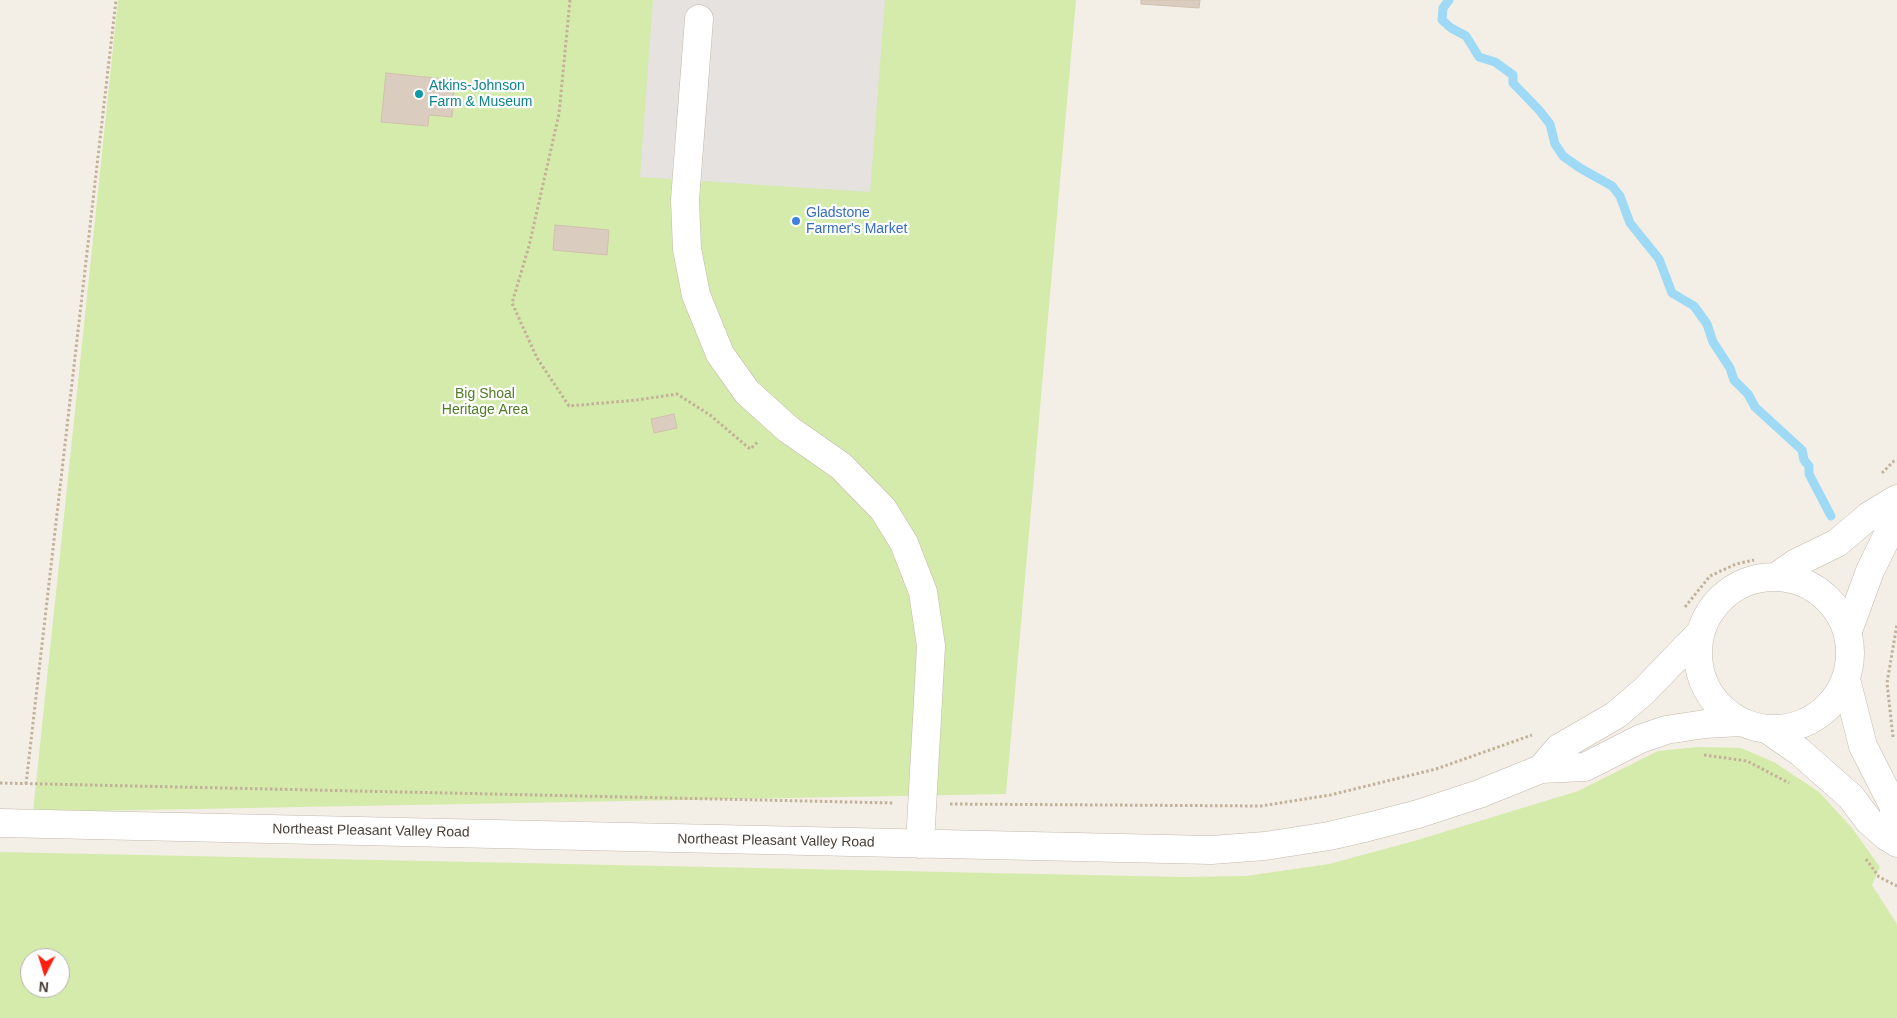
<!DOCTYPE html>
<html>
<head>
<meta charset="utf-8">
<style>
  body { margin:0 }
  #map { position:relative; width:1897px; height:1018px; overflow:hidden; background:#f4efe6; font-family:Helvetica,sans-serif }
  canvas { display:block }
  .north { position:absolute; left:20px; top:948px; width:50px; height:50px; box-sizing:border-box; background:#fff; border:1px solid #b6b2ae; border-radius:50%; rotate:185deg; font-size:14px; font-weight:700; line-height:20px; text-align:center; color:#483e35 }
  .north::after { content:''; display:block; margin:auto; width:18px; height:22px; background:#ff1e12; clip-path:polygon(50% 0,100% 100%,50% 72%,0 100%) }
</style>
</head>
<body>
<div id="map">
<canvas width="1897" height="1018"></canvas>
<div class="north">N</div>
</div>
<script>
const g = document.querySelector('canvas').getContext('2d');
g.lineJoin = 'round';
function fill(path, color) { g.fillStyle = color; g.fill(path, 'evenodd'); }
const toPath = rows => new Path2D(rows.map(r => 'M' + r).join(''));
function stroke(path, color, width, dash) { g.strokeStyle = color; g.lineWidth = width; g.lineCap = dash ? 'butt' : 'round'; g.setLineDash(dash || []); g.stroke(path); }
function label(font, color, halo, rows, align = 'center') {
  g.font = font + ' Helvetica,sans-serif'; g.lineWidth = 4.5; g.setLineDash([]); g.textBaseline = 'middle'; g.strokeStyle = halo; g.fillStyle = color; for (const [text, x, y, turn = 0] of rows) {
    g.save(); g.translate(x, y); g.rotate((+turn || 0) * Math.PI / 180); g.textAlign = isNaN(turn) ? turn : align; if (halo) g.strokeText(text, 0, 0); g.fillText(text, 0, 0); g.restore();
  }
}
fill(toPath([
  [118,0,1076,0,1006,794,33,812],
  [1697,747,1741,748,1774,762,1819,792,1852,828,1880,867,1872,885,1897,924,1897,1018,0,1018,0,852,1183,877,1246,876,1329,864,1414,841,1578,791,1658,751],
  [30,958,60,958,60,988,30,988]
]), '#d5ebac');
fill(toPath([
  [653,0,885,0,870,192,640,177]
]), '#e5e2df');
stroke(toPath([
  [1449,0,1443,8,1442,20,1451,28,1466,36,1479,57,1495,62,1513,75,1513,83,1539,110,1550,124,1555,144,1563,156,1580,168,1612,186,1620,196,1630,223,1659,259,1672,293,1694,306,1707,324,1713,342,1730,368,1734,380,1748,394,1755,407,1802,450,1804,460,1809,466,1809,474,1831,516]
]), '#9edaf5', 9);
const building = toPath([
  [1141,0,1200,0,1199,8,1141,4,1141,0],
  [386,73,455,80,452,117,429,115,428,126,381,122,386,73],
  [555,225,609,230,607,255,553,250,555,225],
  [674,414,677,428,654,433,651,419,674,414]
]);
fill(building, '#daccbe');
stroke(building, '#d2c0ae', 1);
const minor = toPath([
  [699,19,685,200,687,249,696,295,720,354,747,392,788,429,841,466,883,509,904,543,923,592,931,646,920,844],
  [1776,577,1796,563,1837,543,1869,516,1897,499],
  '1698 653a76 76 0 1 1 152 0a76 76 0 1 1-152 0Z',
  [1848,631,1870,571,1893,524,1897,507],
  [1846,679,1863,746,1893,805,1897,824],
  [1767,729,1800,752,1851,797,1869,821,1886,836,1897,843],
  [1541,769,1559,748,1616,715,1644,691,1700,633],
  [0,823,1211,850,1265,846,1329,836,1368,827,1418,814,1479,794,1541,769,1585,767,1640,739,1666,730,1705,724,1741,722]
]);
stroke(minor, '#c3b8ab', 29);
stroke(toPath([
  [570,0,559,114,529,246,512,303,537,358,569,406,637,400,677,394,710,415,750,449,759,441],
  [1882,473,1894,461,1897,460],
  [1685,607,1710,576,1736,564,1754,560],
  [1893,737,1887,683,1897,624],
  [1704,755,1747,761,1789,783],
  [0,783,894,803],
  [26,784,116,0],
  [950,804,1261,806,1330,795,1436,769,1532,735],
  [1866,859,1879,877,1897,886]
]), '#c3b098', 3, [2.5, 2.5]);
stroke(minor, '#fff', 28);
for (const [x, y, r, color] of [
  [419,94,5,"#0f9aa8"],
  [796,221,5,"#3f7fe0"]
]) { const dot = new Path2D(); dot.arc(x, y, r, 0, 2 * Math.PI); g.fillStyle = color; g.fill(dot); stroke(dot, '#fff', 2); }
label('14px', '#0d838f', '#fff', [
  ["Atkins-Johnson",429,86],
  ["Farm & Museum",429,102]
], 'left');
label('14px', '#366cbe', '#fff', [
  ["Gladstone",806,213],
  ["Farmer's Market",806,229]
], 'left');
label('14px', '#4f7d24', '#fff', [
  ["Big Shoal",485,394],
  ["Heritage Area",485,410]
]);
label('14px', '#483e35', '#fff', [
  ["Northeast Pleasant Valley Road",371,831,1],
  ["Northeast Pleasant Valley Road",776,841,1]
]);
</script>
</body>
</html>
